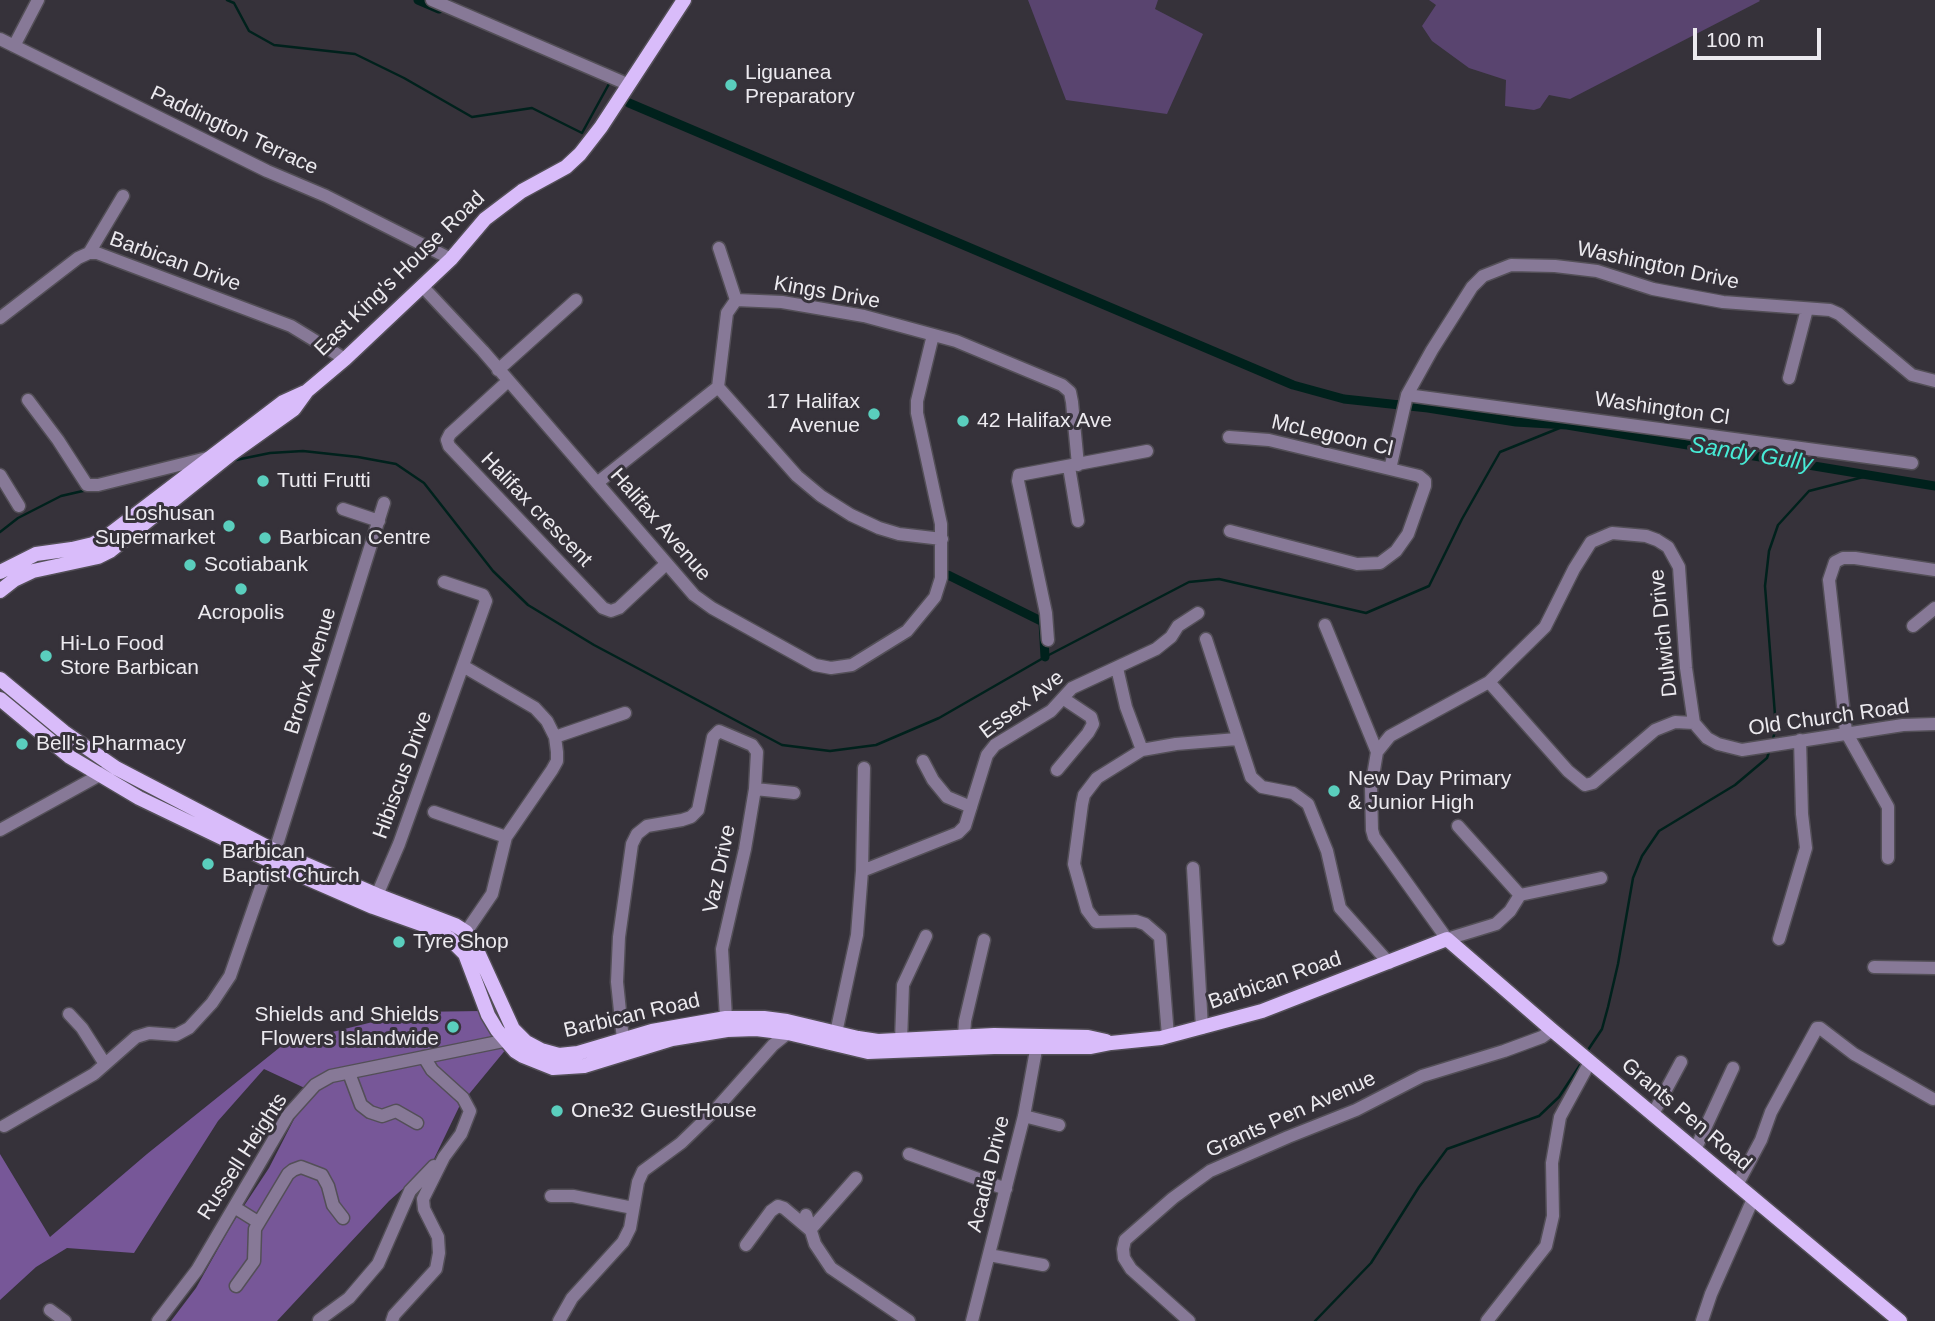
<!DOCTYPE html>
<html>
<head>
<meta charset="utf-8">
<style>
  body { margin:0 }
  #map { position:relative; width:1935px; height:1321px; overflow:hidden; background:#36323a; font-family:Helvetica,sans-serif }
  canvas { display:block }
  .scale { position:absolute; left:1693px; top:28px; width:128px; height:32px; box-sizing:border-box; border:4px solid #eceaef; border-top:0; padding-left:9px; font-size:21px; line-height:24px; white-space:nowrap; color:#eceaef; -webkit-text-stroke:5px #36323a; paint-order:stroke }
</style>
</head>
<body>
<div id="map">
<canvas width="1935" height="1321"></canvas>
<div class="scale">100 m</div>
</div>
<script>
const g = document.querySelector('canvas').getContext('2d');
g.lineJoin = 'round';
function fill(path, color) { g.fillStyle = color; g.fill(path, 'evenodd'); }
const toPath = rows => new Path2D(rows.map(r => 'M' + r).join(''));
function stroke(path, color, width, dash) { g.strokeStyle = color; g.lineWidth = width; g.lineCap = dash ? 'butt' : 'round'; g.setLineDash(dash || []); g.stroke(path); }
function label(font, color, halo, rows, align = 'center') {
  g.font = font + ' Helvetica,sans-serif'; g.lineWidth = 6; g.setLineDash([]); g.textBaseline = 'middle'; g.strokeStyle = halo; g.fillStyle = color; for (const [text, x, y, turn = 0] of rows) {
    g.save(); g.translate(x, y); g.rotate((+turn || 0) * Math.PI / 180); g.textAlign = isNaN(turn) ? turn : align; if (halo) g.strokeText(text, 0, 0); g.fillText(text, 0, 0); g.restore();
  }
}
fill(toPath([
  [1028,0,1158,0,1155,9,1203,34,1167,114,1066,100],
  [1429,0,1759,0,1760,1,1570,99,1549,95,1540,108,1534,110,1505,106,1506,80,1469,68,1432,41,1422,26,1436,5]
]), '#59446f');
fill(toPath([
  [481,1011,507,1048,460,1105,432,1163,389,1201,277,1321,171,1321,196,1288,232,1224,269,1168,309,1090,264,1069,218,1121,134,1253,67,1248,36,1267,0,1300,0,1154,50,1237,147,1154,284,1044,413,1012]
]), '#775798');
stroke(toPath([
  [227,0,234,3,249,31,274,45,355,54,404,78,472,117,532,108,582,133,610,82],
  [231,461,270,453,303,451,358,457,396,464,424,483,493,571,528,605,594,645,782,745,830,751,876,745,939,718,1045,657,1189,582,1219,579,1366,613,1429,586,1462,519,1500,452,1567,425],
  [166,474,183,471],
  [0,532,18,518,61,496,87,490],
  [1772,742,1776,728,1765,586,1769,551,1778,525,1809,491,1871,475],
  [1588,1050,1602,1029,1608,1007,1618,964,1633,878,1642,856,1659,831,1735,785,1767,758,1769,752],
  [1315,1321,1371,1263,1419,1187,1447,1149,1539,1116,1559,1097,1582,1062]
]), '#00211c', 2.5);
stroke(toPath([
  [418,0,439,9],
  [629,103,1293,385,1344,399,1428,408,1516,422,1567,425,1935,486],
  [948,575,1043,622,1045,657]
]), '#00211c', 9);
const minor = toPath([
  [432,0,627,84],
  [0,39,267,171,326,196,451,259],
  [14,46,38,0],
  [719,248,736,300],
  [89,253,123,196],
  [423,287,483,351,694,595,712,608,815,665,831,668,852,665,907,631,935,597,941,578,941,524,917,413,917,401,933,335],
  [0,318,78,258,89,253,97,253,291,326,345,359],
  [498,370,576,300],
  [1789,378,1807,309],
  [508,381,450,434,447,440,449,446,603,608,611,611,619,608,666,564],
  [718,387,797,476,821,496,851,515,879,528,899,534,942,539],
  [1407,395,1912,463],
  [28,400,58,440,87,485,98,485,207,458],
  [1229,437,1269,440,1419,476,1425,481,1425,486,1408,534,1396,551,1380,563,1357,564,1230,531],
  [1069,467,1078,521],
  [1390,469,1407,395,1432,350,1472,287,1483,276,1511,265,1555,266,1597,271,1653,289,1723,302,1830,310,1839,314,1912,375,1935,381],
  [0,475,19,506],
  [597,483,718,387,727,313,736,300,782,302,864,316,956,341,1062,385,1070,392,1072,402,1078,465],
  [343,509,379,521],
  [1325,625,1377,752],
  [1913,626,1935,608],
  [1206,639,1251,777,1262,787,1293,793,1308,804,1327,851,1340,908,1389,963],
  [1048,640,1046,613,1018,481,1019,475,1147,451],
  [463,666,535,708,547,721,555,737,557,752,557,761,552,770,506,837,492,894,466,932],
  [1117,668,1126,707,1142,750],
  [1489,682,1568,771,1585,785,1593,783,1655,730,1675,722,1694,723],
  [1694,723,1707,738,1718,744,1742,750,1903,725,1935,724],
  [555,737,625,713],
  [923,761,933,780,947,797,971,807],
  [1057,770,1088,733,1093,724,1091,717,1064,699],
  [755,789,794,793],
  [434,812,506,837],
  [1458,826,1520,895],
  [0,830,107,771],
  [275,851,384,503],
  [1888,858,1888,807,1846,732,1829,580,1835,562,1843,558,1855,558,1935,570],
  [1193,868,1202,1028],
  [862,871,958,833,965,826,987,755,995,745,1051,711,1072,688,1156,649,1171,637,1178,626,1198,613],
  [1601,878,1520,895,1510,911,1496,924,1447,939,1374,837,1372,830,1371,788,1377,752,1390,736,1489,682,1545,627,1574,569,1591,542,1612,533,1646,536,1657,540,1668,547,1679,567,1686,668,1694,723],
  [377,895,399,844,486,601,483,595,444,582],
  [1779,939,1806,848,1802,814,1800,740],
  [1874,967,1935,968],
  [69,1014,82,1028,105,1064],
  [836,1033,857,935,862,871,864,768],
  [964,1036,965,1021,984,940],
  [1168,1036,1160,937,1145,924,1136,921,1096,922,1087,910,1074,864,1082,804,1084,795,1097,778,1142,750,1176,744,1237,739],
  [623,1040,617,982,619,937,632,844,637,834,647,826,682,820,691,817,698,810,713,737,719,731,752,745,757,752,755,789,745,849,722,949,726,1018],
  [901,1041,903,985,926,936],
  [349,1073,361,1105,370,1112,382,1116,396,1111,417,1123],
  [1653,1114,1681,1062],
  [1024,1116,1059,1125],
  [4,1126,94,1074,136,1037,149,1033,176,1035,189,1028,212,1003,230,976,270,861],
  [1695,1150,1733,1068],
  [909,1154,1006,1189],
  [1737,1185,1761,1140,1771,1112,1817,1028,1820,1028,1854,1054,1933,1099],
  [551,1196,573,1196,633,1208],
  [234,1207,258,1222],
  [806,1215,815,1244,831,1268,909,1321],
  [746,1245,771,1211,778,1206,784,1208,810,1230,856,1178],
  [989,1255,1043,1265],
  [236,1286,254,1261,255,1229,288,1174,293,1170,301,1167,322,1175,328,1186,333,1205,343,1218],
  [50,1310,65,1321],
  [319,1320,349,1298,378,1264,410,1191,434,1166],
  [158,1321,197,1270,288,1115,315,1085,331,1076,513,1039],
  [392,1321,394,1315,436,1269,439,1253,438,1237,424,1209,423,1199,444,1157,461,1134,470,1111,463,1098,432,1070,424,1057],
  [559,1321,572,1298,623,1242,630,1228,638,1182,643,1171,681,1143,716,1109,773,1045,788,1033],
  [972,1321,1024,1116,1038,1039],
  [1189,1321,1131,1269,1124,1258,1123,1249,1125,1240,1173,1198,1210,1171,1288,1137,1356,1110,1422,1076,1504,1051,1542,1037,1552,1030],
  [1487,1321,1546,1246,1553,1216,1552,1163,1560,1117,1590,1062],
  [1702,1321,1711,1294,1753,1199]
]);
const major = toPath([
  [0,572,36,554,72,549,93,544,106,537,283,402,305,392],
  [0,591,14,580,33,571,98,557,110,551,231,454,294,409,307,391,345,359,451,259,485,219,522,191,566,167,580,154,601,127,684,0],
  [0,679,64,732,116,768,275,851,377,895,455,925,466,932,476,948,513,1029,526,1042,541,1050,559,1055,578,1053,652,1031,726,1018,764,1018,787,1021,858,1038,878,1041,994,1035,1088,1037,1106,1041],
  [0,699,70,757,139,798,295,873,373,907,432,928,449,938,465,954,488,1015,497,1030,515,1051,523,1056,553,1068,584,1066,672,1039,727,1030,756,1029,788,1033,868,1052,994,1047,1091,1047,1111,1043,1161,1038,1262,1011,1447,939,1552,1030,1900,1321]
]);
stroke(minor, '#534f57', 15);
stroke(major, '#534f57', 17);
stroke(minor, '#877997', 12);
stroke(major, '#d9bcfa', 14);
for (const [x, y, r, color] of [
  [731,85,7,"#5acebd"],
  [874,414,7,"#5acebd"],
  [963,421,7,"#5acebd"],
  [263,481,7,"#5acebd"],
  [229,526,7,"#5acebd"],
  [265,538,7,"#5acebd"],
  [190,565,7,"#5acebd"],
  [241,589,7,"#5acebd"],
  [46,656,7,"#5acebd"],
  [22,744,7,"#5acebd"],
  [1334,791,7,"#5acebd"],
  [208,864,7,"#5acebd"],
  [399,942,7,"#5acebd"],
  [453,1027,7,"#5acebd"],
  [557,1111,7,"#5acebd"]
]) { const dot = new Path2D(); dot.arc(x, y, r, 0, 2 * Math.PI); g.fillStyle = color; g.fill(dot); stroke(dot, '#36323a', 2.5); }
label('21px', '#eceaef', '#36323a', [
  ["Liguanea",745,73],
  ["Preparatory",745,97],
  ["17 Halifax",860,402,"right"],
  ["Avenue",860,426,"right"],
  ["42 Halifax Ave",977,421],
  ["Tutti Frutti",277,481],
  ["Loshusan",215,514,"right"],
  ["Supermarket",215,538,"right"],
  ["Barbican Centre",279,538],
  ["Scotiabank",204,565],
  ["Acropolis",241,613,"center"],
  ["Hi-Lo Food",60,644],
  ["Store Barbican",60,668],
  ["Bell's Pharmacy",36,744],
  ["New Day Primary",1348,779],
  ["& Junior High",1348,803],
  ["Barbican",222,852],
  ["Baptist Church",222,876],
  ["Tyre Shop",413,942],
  ["Shields and Shields",439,1015,"right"],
  ["Flowers Islandwide",439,1039,"right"],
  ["One32 GuestHouse",571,1111]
], 'left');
label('21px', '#eceaef', '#36323a', [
  ["Paddington Terrace",234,131,25],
  ["Barbican Drive",175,262,20],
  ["Washington Drive",1658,266,12],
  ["East King's House Road",400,274,-44],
  ["Kings Drive",827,293,10],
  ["Washington Cl",1662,409,8],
  ["McLegoon Cl",1332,436,13],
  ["Halifax crescent",536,510,46],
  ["Halifax Avenue",660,525,49],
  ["Dulwich Drive",1664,633,-96],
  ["Bronx Avenue",311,671,-73],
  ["Essex Ave",1022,705,-37],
  ["Old Church Road",1829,718,-8],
  ["Hibiscus Drive",403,775,-70],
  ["Vaz Drive",720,869,-78],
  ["Barbican Road",1275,981,-19],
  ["Barbican Road",632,1016,-13],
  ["Grants Pen Avenue",1291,1115,-24],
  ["Grants Pen Road",1686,1115,40],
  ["Russell Heights",243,1157,-57],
  ["Acadia Drive",989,1174,-76]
]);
label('italic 23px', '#47ebd6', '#36323a', [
  ["Sandy Gully",1751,455,9]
]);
</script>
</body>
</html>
